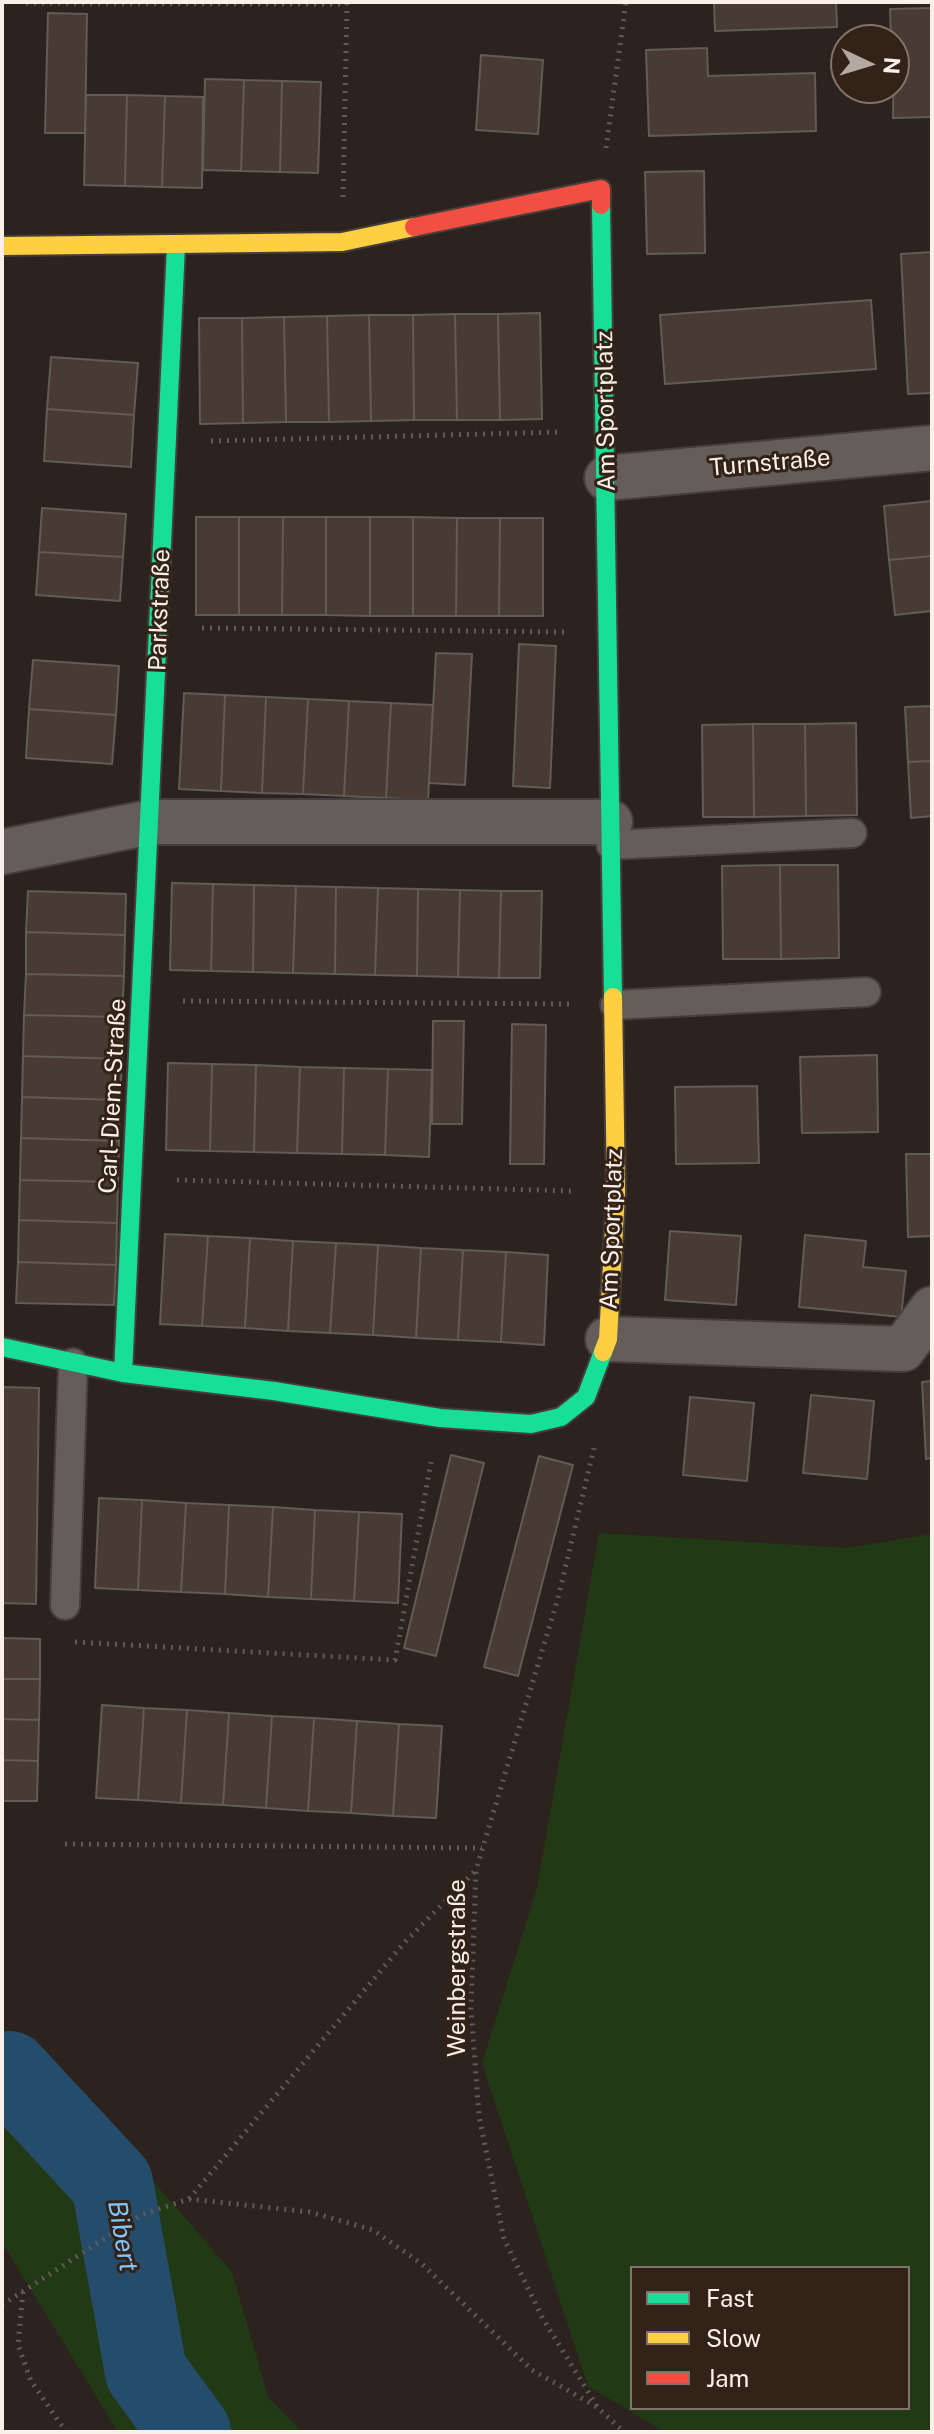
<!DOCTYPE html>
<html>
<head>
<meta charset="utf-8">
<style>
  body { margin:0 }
  #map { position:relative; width:934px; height:2434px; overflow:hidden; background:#2c231e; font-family:"Public Sans",sans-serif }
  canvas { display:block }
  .frame { position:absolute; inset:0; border:4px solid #fbf0e9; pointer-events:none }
  .legend { position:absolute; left:630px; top:2266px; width:280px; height:144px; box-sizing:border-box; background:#322218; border:2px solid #82746c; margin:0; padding:10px 14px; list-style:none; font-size:24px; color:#fbf0e9 }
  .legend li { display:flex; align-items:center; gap:16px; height:40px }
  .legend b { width:40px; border:2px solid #82746c }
  .north { position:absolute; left:830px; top:24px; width:80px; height:80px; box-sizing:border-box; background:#322218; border:2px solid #82746c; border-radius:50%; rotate:94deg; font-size:22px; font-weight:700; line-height:32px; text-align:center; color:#fbf0e9 }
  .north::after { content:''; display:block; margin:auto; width:28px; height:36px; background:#b3a8a2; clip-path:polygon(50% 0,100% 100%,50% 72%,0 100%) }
</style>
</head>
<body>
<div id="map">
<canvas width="934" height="2434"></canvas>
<div class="frame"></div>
<ul class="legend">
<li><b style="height:10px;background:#16e098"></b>Fast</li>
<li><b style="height:10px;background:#ffcf43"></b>Slow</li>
<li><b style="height:10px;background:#f24e42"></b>Jam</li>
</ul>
<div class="north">N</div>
</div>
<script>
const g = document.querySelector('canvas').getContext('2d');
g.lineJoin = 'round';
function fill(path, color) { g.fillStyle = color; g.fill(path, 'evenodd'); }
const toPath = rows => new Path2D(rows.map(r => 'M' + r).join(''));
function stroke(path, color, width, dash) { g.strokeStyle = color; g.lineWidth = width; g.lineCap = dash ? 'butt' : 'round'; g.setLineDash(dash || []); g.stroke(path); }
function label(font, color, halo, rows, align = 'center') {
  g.font = font + ' "Public Sans",sans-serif'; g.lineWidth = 6; g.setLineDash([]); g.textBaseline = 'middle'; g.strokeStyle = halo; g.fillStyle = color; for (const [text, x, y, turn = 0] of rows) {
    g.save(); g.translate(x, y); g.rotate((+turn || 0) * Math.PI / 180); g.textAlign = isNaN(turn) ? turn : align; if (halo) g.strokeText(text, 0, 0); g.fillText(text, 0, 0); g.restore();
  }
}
fill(toPath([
  [599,1533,847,1548,932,1534,932,2432,665,2432,588,2386,482,2063,537,1888],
  [632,2268,908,2268,908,2408,632,2408],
  [2,2047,48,2060,232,2272,268,2397,302,2432,118,2432,2,2242]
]), '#223915');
stroke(toPath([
  [2,2073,9,2072,112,2183,146,2372,190,2432]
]), '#254d6b', 82);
const building = toPath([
  [714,2,836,2,837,27,715,31,714,2],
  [932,8,932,117,893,118,894,40,891,40,890,9,932,8],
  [48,13,87,14,85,133,45,133,48,13],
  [707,48,708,76,815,73,816,131,649,136,646,50,707,48],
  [481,55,543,60,538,134,476,130,481,55],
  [205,79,244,80,241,171,203,170,205,79],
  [244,80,282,81,280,172,241,171,244,80],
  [282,81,321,82,318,173,280,172,282,81],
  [86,95,127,95,125,186,84,185,86,95],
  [127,95,165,96,162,187,125,186,127,95],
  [165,96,203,97,202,188,162,187,165,96],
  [704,171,705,253,647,254,645,172,704,171],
  [932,252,932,393,908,394,901,254,932,252],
  [871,300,876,369,665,384,660,315,871,300],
  [540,313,542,419,500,420,498,314,540,313],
  [455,314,498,314,500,420,457,420,455,314],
  [455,314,457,420,414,420,413,315,455,314],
  [369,315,413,315,414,420,371,421,369,315],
  [369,315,371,421,329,422,327,316,369,315],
  [327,316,329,422,286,422,284,317,327,316],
  [284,317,286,422,243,423,242,318,284,317],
  [199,318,242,318,243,423,200,424,199,318],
  [51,357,138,363,134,415,47,409,51,357],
  [47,409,134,415,131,467,44,461,47,409],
  [932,501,932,556,889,560,884,506,932,501],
  [42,508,126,514,123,557,39,552,42,508],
  [196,517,239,517,239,615,196,615,196,517],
  [239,517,283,517,282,615,239,615,239,517],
  [283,517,326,517,326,615,282,615,283,517],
  [326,517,370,517,370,616,326,615,326,517],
  [370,517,413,517,413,616,370,616,370,517],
  [413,517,457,518,456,616,413,616,413,517],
  [457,518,500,518,499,616,456,616,457,518],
  [500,518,543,518,543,616,499,616,500,518],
  [39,552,123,557,120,601,36,595,39,552],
  [932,556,932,611,895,615,889,560,932,556],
  [519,644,556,646,550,788,513,786,519,644],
  [436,653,472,654,465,785,429,783,436,653],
  [33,660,119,666,116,715,29,709,33,660],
  [184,693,225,695,221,791,179,789,184,693],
  [225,695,266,697,262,793,221,791,225,695],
  [266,697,308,699,303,794,262,793,266,697],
  [308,699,349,701,344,796,303,794,308,699],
  [349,701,391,703,386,798,344,796,349,701],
  [391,703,433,705,428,800,386,798,391,703],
  [932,706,932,761,908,762,905,707,932,706],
  [29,709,116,715,112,764,26,758,29,709],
  [856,723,857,815,806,816,805,724,856,723],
  [753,724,754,817,703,817,702,725,753,724],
  [753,724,805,724,806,816,754,817,753,724],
  [932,761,932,816,911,818,908,762,932,761],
  [780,865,838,865,839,958,781,959,780,865],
  [780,865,781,959,723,959,722,866,780,865],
  [172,883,213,884,211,971,170,970,172,883],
  [213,884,254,885,253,972,211,971,213,884],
  [254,885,296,886,293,973,253,972,254,885],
  [296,886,336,887,335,974,293,973,296,886],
  [336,887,378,888,375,975,335,974,336,887],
  [378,888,418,889,417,976,375,975,378,888],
  [418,889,460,890,458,977,417,976,418,889],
  [460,890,501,891,499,978,458,977,460,890],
  [28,891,126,894,125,935,26,932,28,891],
  [501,891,542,891,540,978,499,978,501,891],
  [26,932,125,935,124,976,26,974,26,932],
  [26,974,124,976,122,1017,24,1015,26,974],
  [24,1015,122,1017,122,1059,23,1056,24,1015],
  [433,1021,464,1021,462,1124,432,1124,433,1021],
  [512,1024,546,1025,544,1164,510,1164,512,1024],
  [877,1055,878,1132,802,1133,800,1057,877,1055],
  [23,1056,122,1059,120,1100,22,1097,23,1056],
  [168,1063,212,1064,210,1151,166,1150,168,1063],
  [212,1064,256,1065,254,1152,210,1151,212,1064],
  [256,1065,300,1067,297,1153,254,1152,256,1065],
  [300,1067,344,1068,342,1154,297,1153,300,1067],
  [344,1068,388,1069,385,1155,342,1154,344,1068],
  [388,1069,432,1070,429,1157,385,1155,388,1069],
  [757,1086,759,1163,676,1164,675,1087,757,1086],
  [22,1097,120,1100,119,1141,21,1138,22,1097],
  [21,1138,119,1141,118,1182,20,1180,21,1138],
  [906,1154,932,1154,932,1236,908,1237,906,1154],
  [20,1180,118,1182,117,1223,19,1220,20,1180],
  [19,1220,117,1223,116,1265,18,1262,19,1220],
  [670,1231,741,1236,736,1305,665,1300,670,1231],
  [165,1234,208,1236,202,1326,160,1324,165,1234],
  [805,1235,866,1241,863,1267,906,1271,901,1317,799,1307,805,1235],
  [208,1236,250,1238,245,1328,202,1326,208,1236],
  [250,1238,293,1241,288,1331,245,1328,250,1238],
  [293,1241,336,1243,330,1333,288,1331,293,1241],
  [336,1243,378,1245,373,1335,330,1333,336,1243],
  [378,1245,421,1248,416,1338,373,1335,378,1245],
  [421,1248,463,1250,458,1340,416,1338,421,1248],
  [463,1250,506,1252,501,1342,458,1340,463,1250],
  [506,1252,548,1255,544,1345,501,1342,506,1252],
  [18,1262,116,1265,114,1305,16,1303,18,1262],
  [932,1381,932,1458,926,1459,922,1382,932,1381],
  [3,1387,39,1388,36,1604,2,1603,3,1387],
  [811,1395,874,1401,867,1479,803,1473,811,1395],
  [690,1397,754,1403,747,1481,683,1475,690,1397],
  [451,1455,484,1463,436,1656,404,1648,451,1455],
  [539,1456,573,1465,518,1676,484,1667,539,1456],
  [99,1498,142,1500,138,1590,95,1588,99,1498],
  [142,1500,186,1503,181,1592,138,1590,142,1500],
  [186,1503,229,1505,225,1594,181,1592,186,1503],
  [229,1505,273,1507,268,1597,225,1594,229,1505],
  [273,1507,315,1510,311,1599,268,1597,273,1507],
  [315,1510,359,1512,354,1601,311,1599,315,1510],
  [359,1512,402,1514,398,1603,354,1601,359,1512],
  [2,1638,40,1639,40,1679,2,1679,2,1638],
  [2,1679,40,1679,39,1720,2,1719,2,1679],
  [102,1705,144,1708,138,1800,96,1798,102,1705],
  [144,1708,187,1710,181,1803,138,1800,144,1708],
  [187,1710,229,1713,223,1805,181,1803,187,1710],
  [229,1713,272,1716,266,1808,223,1805,229,1713],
  [272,1716,314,1718,308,1811,266,1808,272,1716],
  [314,1718,357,1721,351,1813,308,1811,314,1718],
  [2,1719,39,1720,38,1761,2,1760,2,1719],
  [357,1721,399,1724,393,1816,351,1813,357,1721],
  [399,1724,442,1726,436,1818,393,1816,399,1724],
  [2,1760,38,1761,37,1801,2,1801,2,1760]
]);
fill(building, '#483b33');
stroke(building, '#625b56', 2);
const lane = toPath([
  [611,845,852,833],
  [615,1005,866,992],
  [65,1605,73,1363]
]);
const street = toPath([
  [607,478,932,448],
  [2,852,151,822,610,822],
  [608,1339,903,1349,932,1309]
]);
const fast = toPath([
  [601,205,613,997],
  [2,1347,123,1373,274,1391,440,1418,531,1424,561,1417,586,1397,603,1352],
  [123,1373,176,246]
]);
const slow = toPath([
  [2,246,342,242,414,227],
  [603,1352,608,1339,616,1192,613,997]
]);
const jam = toPath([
  [414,227,601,189,601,205]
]);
stroke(lane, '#463e3a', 32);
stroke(street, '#463e3a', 48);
stroke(fast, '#463e3a', 22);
stroke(slow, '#463e3a', 22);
stroke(jam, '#463e3a', 22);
stroke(toPath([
  [26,3,347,4],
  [606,148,626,2],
  [343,197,347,3],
  [211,441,561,432],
  [202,628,564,632],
  [183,1001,569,1004],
  [177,1180,571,1191],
  [594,1448,558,1598,476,1870,471,2008,479,2116,504,2239,543,2319,598,2408,624,2432],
  [75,1642,395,1660,431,1462],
  [65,1844,482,1848],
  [189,2199,404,1943,475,1871],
  [23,2292,18,2345,31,2381,66,2432],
  [2,2305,141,2215,189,2199,310,2212,373,2230,422,2264,532,2370,597,2407]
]), '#625a56', 5, [2, 6]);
stroke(lane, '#645d59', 28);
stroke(street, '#645d59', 44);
stroke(fast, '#16e098', 18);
stroke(slow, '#ffcf43', 18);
stroke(jam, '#f24e42', 18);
label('24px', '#fbf0e9', '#322218', [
  ["Am Sportplatz",606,411,-91],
  ["Turnstraße",770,463,-5],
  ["Parkstraße",160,610,-88],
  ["Carl-Diem-Straße",113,1096,-87],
  ["Am Sportplatz",612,1229,-88],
  ["Weinbergstraße",458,1968,-90]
]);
label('italic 26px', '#81c6fd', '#322218', [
  ["Bibert",122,2236,80]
]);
</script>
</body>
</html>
